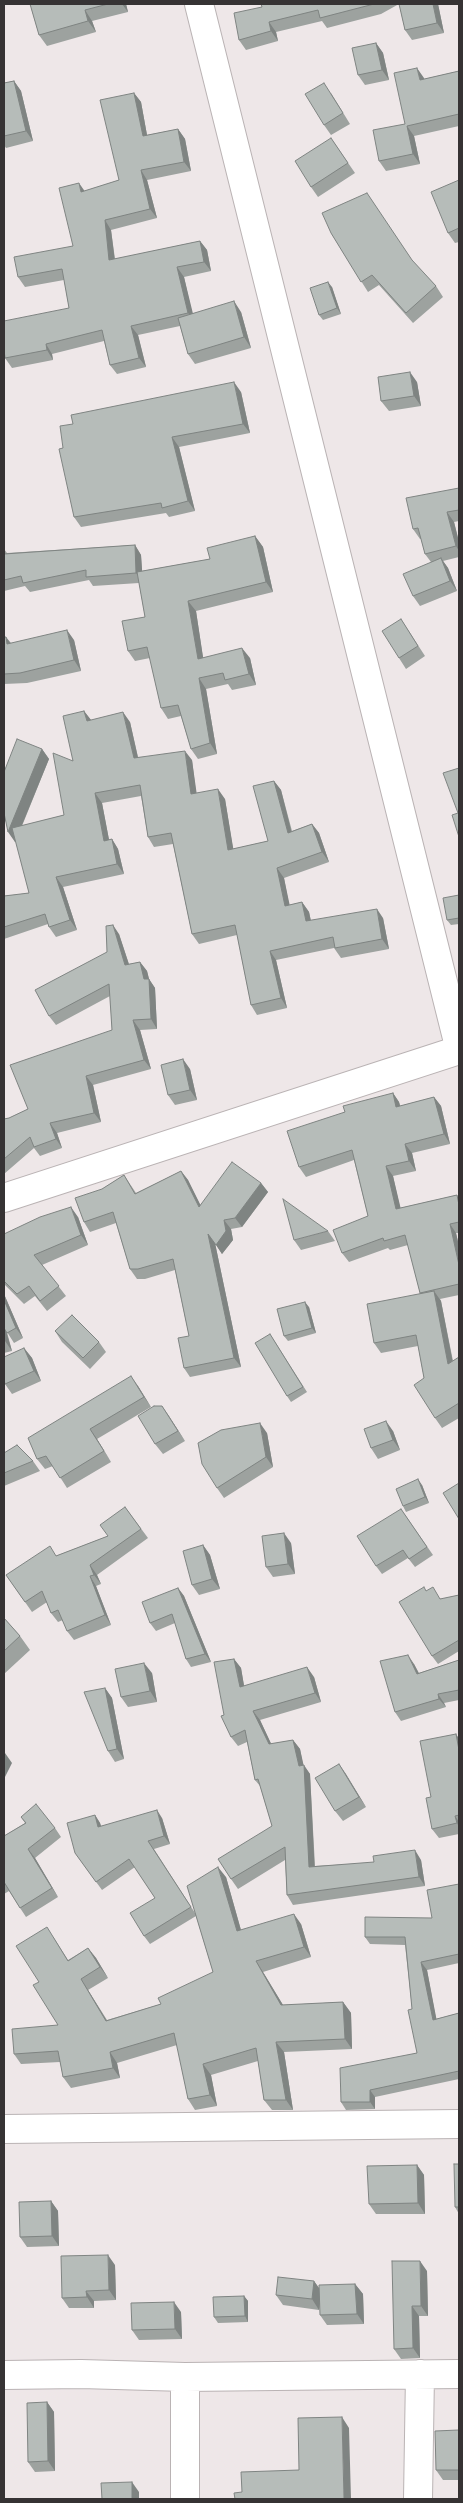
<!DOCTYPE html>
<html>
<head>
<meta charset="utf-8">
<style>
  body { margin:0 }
  #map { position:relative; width:463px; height:2503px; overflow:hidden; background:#eee7e8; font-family:"Titillium Web",sans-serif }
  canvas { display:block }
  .frame { position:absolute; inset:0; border:5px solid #363334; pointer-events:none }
</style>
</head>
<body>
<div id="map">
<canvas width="463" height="2503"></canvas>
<div class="frame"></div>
</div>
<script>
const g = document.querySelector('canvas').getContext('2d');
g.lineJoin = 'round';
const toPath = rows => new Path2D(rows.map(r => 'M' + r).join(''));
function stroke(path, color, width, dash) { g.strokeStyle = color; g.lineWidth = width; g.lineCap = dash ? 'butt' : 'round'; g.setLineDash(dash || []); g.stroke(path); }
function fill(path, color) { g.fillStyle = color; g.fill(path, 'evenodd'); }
const minor = toPath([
  [199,4,459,1046],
  [4,1198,459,1050],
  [4,2129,459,2124],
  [4,2375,81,2374,185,2377,459,2374],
  [185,2377,185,2499],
  [418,2499,420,2374]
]);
stroke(minor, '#bab3b4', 30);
stroke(minor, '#fff', 28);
fill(toPath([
  [30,4,126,4,128,12,92,21,96,32,47,46,39,35],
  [261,4,438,4,444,33,412,40,405,30,399,4,381,14,327,28,322,21,276,32,278,41,246,50,239,40,262,7],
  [376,43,383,53,389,80,365,85,358,75],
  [459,71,459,126,414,136,420,164,386,171,379,161,405,124,424,78,424,79],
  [14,81,21,91,33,141,6,148,4,145,4,83],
  [134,93,141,102,147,135,178,129,185,139,191,171,147,180,157,218,111,230,115,259,200,241,207,250,211,271,184,277,192,313,241,312,251,348,195,364,188,354,180,326,138,335,146,367,117,374,110,365,104,341,52,354,53,360,12,368,5,358,69,308,64,280,25,287,18,277,73,246,85,191,119,180],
  [331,93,350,124,331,135,324,125],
  [331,138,355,173,318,197,311,187],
  [459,180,459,242,455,243,448,233],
  [331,233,413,262,436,286,443,297,413,323,379,285,368,292],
  [332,287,341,314,323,320,319,315],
  [417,382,421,406,389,411,381,401],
  [241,392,250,433,179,447,195,511,169,517,166,513,81,527,74,517,63,448,73,424],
  [459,488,459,521,454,522,459,542,459,557,443,561,448,568,457,591,420,606,413,596,431,562,425,554,421,539,420,539,413,529],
  [255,536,263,547,273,592,196,611,203,658,250,658,256,685,232,690,228,684,206,689,217,754,198,759,191,749,181,716,168,719,161,708,150,658,135,661,128,651,145,617,139,583,93,586,89,580,30,592,25,586,4,591,4,549,7,553,135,545,141,555,142,571,210,559],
  [401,619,425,656,406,669,399,658],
  [4,637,6,637,11,643,74,640,81,671,27,683,4,684],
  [84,711,91,720,130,722,138,757,192,760,196,793,225,799,233,849,268,841,274,781,281,790,292,831,312,824,319,833,329,862,284,878,289,905,302,902,309,912,311,921,383,918,389,949,341,958,334,948,276,960,287,1008,257,1015,251,1005,237,935,199,944,192,934,173,844,154,847,148,837,141,796,102,803,109,840,112,839,118,849,124,874,63,887,77,930,56,937,49,927,48,924,4,939,4,896,29,893,16,840,15,842,6,821,4,822,4,772,42,749,49,759,22,826,64,815,73,761],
  [459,895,459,924,451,925,447,920],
  [119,934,129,964,140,962,147,971,149,979,155,988,157,1029,140,1030,151,1069,93,1085,101,1122,57,1133,62,1148,40,1156,34,1148,4,1174,4,1119,9,1118,28,1109,112,1030,110,996,56,1025,49,1016,107,952],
  [190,1069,197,1100,175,1105,168,1095],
  [393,1093,399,1102,400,1106,434,1097,441,1106,450,1144,412,1153,416,1171,393,1176,400,1208,457,1195,459,1198,459,1233,456,1233,459,1246,459,1295,440,1299,441,1301,453,1361,459,1357,459,1418,442,1428,435,1418,424,1378,418,1346,381,1353,374,1343,420,1293,408,1245,390,1250,388,1248,349,1262,342,1253,368,1216,354,1160,306,1177,299,1167,345,1112],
  [181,1171,188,1180,200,1205,261,1183,268,1192,242,1227,231,1229,233,1240,222,1254,215,1243,241,1367,190,1377,184,1368,189,1336,175,1270,145,1279,137,1279,130,1269,116,1223,90,1232,84,1222,102,1189,124,1175,136,1193],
  [78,1217,88,1245,42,1265,66,1296,47,1311,35,1296,24,1304,4,1284,4,1234],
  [328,1231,335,1241,301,1250,294,1240],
  [4,1294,23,1338,14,1343,7,1332,12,1351,4,1353],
  [309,1307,316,1333,288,1341,284,1336],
  [55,1331,99,1342,106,1352,90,1369,62,1342],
  [270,1334,307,1392,291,1402,287,1396],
  [24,1348,32,1358,41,1381,12,1394,5,1384],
  [138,1386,151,1407,97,1439,111,1462,67,1488,53,1466,45,1469,37,1459],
  [162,1406,185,1441,163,1454,155,1444],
  [393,1431,400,1450,378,1459,371,1448],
  [267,1433,273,1467,224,1498,217,1488],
  [4,1453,33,1461,40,1471,4,1486],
  [422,1485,429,1503,406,1512,403,1506],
  [125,1507,148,1538,97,1575,101,1584,96,1586,111,1625,74,1640,67,1631,63,1620,58,1622,51,1613,47,1602,32,1612,6,1575,108,1536],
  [401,1509,433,1555,415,1567,408,1558,382,1574,376,1566],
  [291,1543,295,1574,273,1577,266,1567],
  [203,1545,210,1555,220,1589,199,1595,192,1585],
  [178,1588,184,1596,211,1662,191,1667,186,1659,175,1623,156,1631,150,1623],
  [426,1591,441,1599,459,1595,459,1651,438,1664,432,1656],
  [4,1618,20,1636,30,1650,4,1674],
  [234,1659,241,1668,244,1686,314,1677,321,1702,260,1720,271,1744,293,1740,300,1749,303,1765,310,1774,315,1866,421,1860,425,1886,293,1905,287,1895,285,1860,238,1889,231,1879,272,1826,260,1786,255,1780,247,1742,238,1746,231,1737,224,1715],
  [459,1660,459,1700,444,1703,446,1707,401,1721,395,1712,414,1664,419,1673],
  [152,1673,157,1702,128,1707,121,1697],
  [105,1688,112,1698,124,1759,115,1762,108,1751],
  [456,1734,459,1739,459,1834,439,1838,432,1829,431,1797],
  [339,1764,366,1807,343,1821,335,1811],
  [95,1815,100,1823,101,1826,162,1818,170,1844,154,1849,195,1913,226,1877,241,1930,301,1924,311,1957,263,1972,283,2005,343,2002,351,2013,352,2049,284,2052,293,2110,272,2110,264,2100,258,2061,211,2075,217,2106,195,2110,188,2099,177,2045,117,2063,120,2078,71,2088,63,2077,60,2062,21,2064,14,2054,58,2025,39,1982,54,1938,68,1960,88,1948,96,1958,108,1978,88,1990,107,2020,161,2004,213,1972,196,1916,150,1944,144,1936,155,1898,135,1867,102,1890,75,1853],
  [21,1817,55,1828,61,1837,35,1858,58,1897,26,1917,9,1891,4,1894,4,1836,25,1823],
  [459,1884,459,1963,427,1970,436,2019,459,2013,459,2079,375,2097,375,2109,346,2110,341,2102,417,2053,405,1945,370,1944,365,1937,432,1918],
  [459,2164,459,2214,455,2207],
  [417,2165,424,2175,425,2214,376,2214,369,2204],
  [51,2201,58,2211,59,2246,27,2247,20,2237],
  [115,2265,116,2300,94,2301,94,2308,69,2308,62,2298],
  [427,2271,428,2316,419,2316,420,2358,401,2359,394,2349],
  [314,2281,319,2288,355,2284,363,2294,364,2324,327,2325,320,2315,320,2304,319,2310,283,2305,276,2295],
  [244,2296,248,2301,248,2322,218,2323,214,2317],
  [181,2312,182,2339,139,2340,132,2330],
  [47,2402,54,2412,55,2471,35,2472,28,2462],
  [459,2430,459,2480,443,2480,436,2470]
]), '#9da29f');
fill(toPath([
  [122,4,126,4,128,12],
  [433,4,438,4,444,33,437,23],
  [85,10,92,21,96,32,88,21],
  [269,22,276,32,278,41,271,31],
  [376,43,383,53,389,80,382,70],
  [417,68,424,78,427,91,420,80],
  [14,81,21,91,33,141,26,131],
  [134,93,141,102,149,146,143,136],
  [407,126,414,136,420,164,413,154],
  [178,129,185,139,191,171,184,162],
  [141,170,147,180,157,218,150,209],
  [79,183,86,193,81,192],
  [105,220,111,230,116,270,109,260],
  [200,241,207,250,211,271,204,262],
  [177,267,184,277,195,322,188,313],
  [328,282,332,287,341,314,337,308],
  [234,301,241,312,251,348,244,337],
  [131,326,138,335,146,367,139,358],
  [46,344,52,354,53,360,47,350],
  [410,372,417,382,421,406,414,396],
  [234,382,241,392,250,433,243,424],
  [172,437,179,447,195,511,188,501],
  [447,512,454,522,459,542,459,551,456,546],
  [255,536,263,547,273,592,266,582],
  [135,545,141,555,143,583,136,573],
  [441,558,448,568,457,591,450,581],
  [188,601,196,611,205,670,198,659],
  [67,630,74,640,81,671,74,660],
  [6,637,13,647,7,644],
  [242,648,250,658,256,685,249,674],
  [199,678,206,689,217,754,210,743],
  [84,711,91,720,87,721],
  [123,712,130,722,140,767,134,758],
  [42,749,49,759,15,842,8,832],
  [185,751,192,760,198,803,191,794],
  [274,781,281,790,294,842,288,833],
  [218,789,225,799,235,859,228,850],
  [95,793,102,803,111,850,104,841],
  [312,824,319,833,329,862,322,852],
  [112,839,118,849,124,874,117,864],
  [277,868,284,878,292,916,285,906],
  [56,877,63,887,77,930,70,920],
  [302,902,309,912,313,931,306,921],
  [377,909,383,918,389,949,382,939],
  [113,925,119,934,132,974,125,965],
  [270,951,276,960,287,1008,281,998],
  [140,962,147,971,149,979,155,988,157,1029,151,1019],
  [133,1020,140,1030,151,1069,144,1060],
  [183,1059,190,1069,197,1100,190,1090],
  [86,1076,93,1085,101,1122,94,1113],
  [393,1093,399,1102,403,1116,396,1107],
  [434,1097,441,1106,450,1144,444,1134],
  [50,1123,57,1133,62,1148,56,1139],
  [405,1144,412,1153,416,1171,409,1161],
  [386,1166,393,1176,403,1218,396,1209],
  [181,1171,188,1180,206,1216,199,1207],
  [261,1183,268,1192,242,1227,235,1218],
  [71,1207,78,1217,88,1245,81,1235],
  [224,1220,231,1229,233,1240,222,1254,216,1245],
  [450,1224,456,1233,459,1246,459,1265],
  [208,1234,215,1243,241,1367,234,1358],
  [434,1291,441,1301,455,1374,448,1364],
  [4,1294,23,1338,16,1328,4,1300],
  [305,1302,309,1307,316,1333,312,1328],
  [4,1328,6,1331,12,1351,5,1341,4,1337],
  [24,1348,32,1358,41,1381,34,1371],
  [131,1376,138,1386,151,1407,144,1397],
  [162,1406,169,1416,185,1441,178,1431],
  [386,1421,393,1431,400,1450,393,1440],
  [260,1423,267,1433,273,1467,266,1457],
  [90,1429,97,1439,111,1462],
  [418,1479,422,1485,429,1503,425,1497],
  [284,1533,291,1543,295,1574,288,1564],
  [203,1545,210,1555,220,1589,212,1579],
  [90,1565,97,1575,101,1584,94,1575],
  [90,1576,96,1586,111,1625,105,1615],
  [178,1588,184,1596,211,1662,205,1654],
  [408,1655,414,1664,423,1682,417,1674],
  [234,1659,241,1668,246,1697,240,1687],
  [144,1663,152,1673,157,1702,150,1691],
  [307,1667,314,1677,321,1702,315,1693],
  [105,1688,112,1698,124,1759,117,1749],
  [438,1694,444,1703,446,1707,439,1699],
  [253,1711,260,1720,276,1754,269,1744],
  [456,1734,459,1739,459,1750],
  [293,1740,300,1749,304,1767,304,1765,310,1774,315,1876,309,1867,299,1766],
  [5,1753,12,1763,4,1779,4,1755],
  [339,1764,346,1774,366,1807,359,1797],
  [157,1810,162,1818,170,1844,164,1836],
  [95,1815,100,1823,104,1835,98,1827],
  [455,1816,459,1822,459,1827,457,1823],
  [28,1849,35,1858,58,1897,52,1888],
  [415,1850,421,1860,425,1886,419,1877],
  [218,1867,226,1877,244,1941,237,1931],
  [294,1914,301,1924,311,1957,304,1947],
  [88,1948,96,1958,108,1978,100,1967],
  [256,1961,263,1972,289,2015,281,2005],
  [421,1962,427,1970,438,2027,433,2020],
  [81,1979,88,1990,113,2031,106,2021],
  [343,2002,351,2013,352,2049,345,2039],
  [276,2042,284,2052,293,2110,286,2100],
  [110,2052,117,2063,120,2078,113,2068],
  [203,2064,211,2075,217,2106,210,2095],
  [370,2090,375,2097,375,2109,370,2102],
  [417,2165,424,2175,425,2214,418,2203],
  [51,2201,58,2211,59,2246,52,2236],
  [108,2255,115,2265,116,2300,109,2290],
  [420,2261,427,2271,428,2316,421,2306],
  [314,2281,321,2291,319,2310,312,2299],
  [355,2284,363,2294,364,2324,357,2314],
  [86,2291,94,2301,94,2308,87,2297],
  [244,2296,248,2301,248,2322,245,2316],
  [174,2302,181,2312,182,2339,175,2329],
  [412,2306,419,2316,420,2358,413,2348],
  [47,2402,54,2412,55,2471,48,2461],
  [342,2417,349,2428,351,2499,344,2499],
  [132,2482,139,2492,139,2499,132,2499]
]), '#7f8482');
const building = toPath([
  [30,4,108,4,85,10,88,21,39,35,30,4],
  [261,4,374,4,320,18,318,10,269,22,271,31,239,40,234,13,262,7,261,4],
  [399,4,433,4,437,23,405,30,399,4],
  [376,43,382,70,358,75,352,48,376,43],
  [417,68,420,80,459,71,459,114,407,126,413,154,379,161,373,130,405,124,394,73,417,68],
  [14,81,26,131,4,136,4,83,14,81],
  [324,83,343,113,324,125,305,94,324,83],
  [134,93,143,136,178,129,184,162,141,170,150,209,105,220,109,260,200,241,204,262,177,267,188,313,131,326,139,358,110,365,102,330,46,344,47,350,5,358,4,350,4,321,69,308,62,269,18,277,14,257,73,246,59,188,79,183,81,192,119,180,100,100,134,93],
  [331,138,348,163,311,187,295,161,331,138],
  [459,180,459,228,448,233,431,192,459,180],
  [367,193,412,260,436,286,406,313,372,275,361,282,331,233,322,213,367,193],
  [328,282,337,308,319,315,310,288,328,282],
  [234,301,244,337,188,354,178,318,234,301],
  [410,372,414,396,381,401,378,377,410,372],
  [234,382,243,424,172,437,188,501,162,508,161,503,74,517,59,449,63,448,60,426,73,424,71,415,234,382],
  [459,488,459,510,447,512,456,546,425,554,418,528,413,529,406,498,459,488],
  [255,536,266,582,188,601,198,659,242,648,249,674,225,680,223,673,199,678,210,743,191,749,178,705,161,708,147,647,128,651,122,621,145,617,137,572,210,559,207,548,255,536],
  [135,545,136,573,86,577,86,570,23,583,21,576,4,580,4,554,135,545],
  [441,558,450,581,413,596,403,574,441,558],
  [401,619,418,646,399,658,382,631,401,619],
  [67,630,74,660,20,673,4,674,4,637,6,637,7,644,67,630],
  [84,711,87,721,123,712,134,758,185,751,191,794,218,789,228,850,268,841,253,786,274,781,288,833,312,824,322,852,277,868,285,906,302,902,306,921,377,909,382,939,335,948,333,937,270,951,281,998,251,1005,235,925,192,934,171,833,148,837,140,785,95,793,104,841,112,839,117,864,56,877,70,920,49,927,45,914,4,927,4,896,29,893,12,828,64,815,53,753,73,761,63,716,84,711],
  [17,739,42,749,8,832,4,813,4,772,17,739],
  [459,768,459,837,452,815,458,813,443,773,459,768],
  [459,895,459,918,447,920,443,898,459,895],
  [113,925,125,965,140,962,144,979,149,979,151,1019,133,1020,144,1060,86,1076,94,1113,50,1123,56,1139,34,1147,30,1137,4,1159,4,1119,9,1118,28,1109,10,1065,112,1030,109,984,49,1016,35,990,107,952,106,926,113,925],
  [183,1059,190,1090,168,1095,161,1065,183,1059],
  [393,1093,396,1107,434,1097,444,1134,405,1144,409,1161,386,1166,396,1209,457,1195,459,1205,459,1222,450,1224,459,1265,459,1284,420,1293,405,1235,384,1241,383,1238,342,1253,333,1230,368,1216,352,1150,299,1167,287,1131,345,1112,343,1106,393,1093],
  [232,1162,261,1183,235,1218,224,1220,226,1231,216,1245,208,1234,234,1358,184,1368,178,1338,189,1336,173,1259,138,1269,130,1269,113,1212,84,1222,75,1198,102,1189,124,1175,135,1194,181,1171,199,1207,232,1162],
  [283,1199,328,1231,294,1240,283,1199],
  [71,1207,81,1235,34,1255,59,1286,40,1301,29,1286,17,1294,4,1281,4,1234,40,1217,71,1207],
  [434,1291,448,1364,459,1357,459,1403,435,1418,414,1385,424,1378,416,1335,374,1343,367,1304,434,1291],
  [4,1300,16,1328,7,1333,4,1328,4,1300],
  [305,1302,312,1328,284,1336,277,1309,305,1302],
  [72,1315,99,1342,83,1358,55,1331,72,1315],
  [270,1334,303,1387,287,1396,255,1343,270,1334],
  [24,1348,34,1371,5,1384,4,1380,4,1357,24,1348],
  [131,1376,144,1397,90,1429,104,1451,60,1478,46,1456,37,1459,28,1438,131,1376],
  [154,1406,162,1406,178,1431,155,1444,138,1416,154,1406],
  [386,1421,393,1440,371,1448,364,1429,386,1421],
  [260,1423,266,1457,217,1488,202,1464,198,1443,221,1430,260,1423],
  [17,1445,33,1461,4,1473,4,1453,17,1445],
  [418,1479,425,1497,403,1506,396,1489,418,1479],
  [459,1483,459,1519,443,1493,459,1483],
  [125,1507,141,1529,90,1565,94,1575,90,1576,105,1615,67,1631,58,1610,51,1613,42,1591,25,1602,6,1575,50,1546,56,1556,108,1536,100,1525,125,1507],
  [401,1509,427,1547,409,1559,403,1550,376,1566,357,1536,401,1509],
  [284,1533,288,1564,266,1567,262,1536,284,1533],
  [203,1545,212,1579,192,1585,183,1551,203,1545],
  [424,1587,426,1591,433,1587,440,1599,459,1595,459,1640,432,1656,399,1602,424,1587],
  [178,1588,205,1654,186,1659,172,1614,150,1623,142,1602,178,1588],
  [4,1618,20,1636,4,1651,4,1618],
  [408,1655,417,1674,459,1660,459,1690,438,1694,439,1699,395,1712,380,1661,408,1655],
  [234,1659,240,1687,307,1667,315,1693,253,1711,269,1744,293,1740,299,1766,304,1765,309,1867,374,1862,373,1856,415,1850,419,1877,287,1895,285,1847,231,1879,218,1859,272,1826,258,1779,255,1780,245,1730,231,1737,221,1716,224,1715,214,1662,234,1659],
  [144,1663,150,1691,121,1697,115,1669,144,1663],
  [105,1688,117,1749,108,1751,84,1692,105,1688],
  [456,1734,459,1750,459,1815,455,1816,457,1823,432,1829,426,1798,431,1797,420,1741,456,1734],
  [339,1764,359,1797,335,1811,315,1778,339,1764],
  [36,1804,55,1828,28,1849,52,1888,20,1908,4,1882,4,1836,26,1823,21,1817,36,1804],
  [157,1810,164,1836,148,1841,191,1907,144,1936,130,1913,155,1898,129,1859,96,1882,75,1853,67,1823,95,1815,98,1827,157,1810],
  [218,1867,237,1931,294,1914,304,1947,256,1961,281,2005,343,2002,345,2039,276,2042,286,2100,264,2100,256,2048,203,2064,210,2095,188,2099,174,2033,110,2052,113,2068,63,2077,58,2051,14,2054,12,2029,58,2025,33,1985,39,1982,16,1946,47,1927,68,1961,88,1948,100,1967,81,1979,106,2021,161,2004,158,1998,213,1972,187,1886,218,1867],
  [459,1884,459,1954,421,1962,433,2020,459,2013,459,2071,370,2090,370,2102,341,2102,340,2068,417,2053,408,2010,412,2009,405,1937,365,1937,365,1917,432,1918,427,1890,459,1884],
  [454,2164,459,2164,459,2207,455,2207,454,2164],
  [417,2165,418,2203,369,2204,367,2166,417,2165],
  [51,2201,52,2236,20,2237,19,2202,51,2201],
  [108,2255,109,2290,86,2291,87,2297,62,2298,61,2256,108,2255],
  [392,2261,420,2261,421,2306,412,2306,413,2348,394,2349,392,2261],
  [278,2277,314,2281,312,2299,276,2295,278,2277],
  [355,2284,357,2314,320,2315,319,2285,355,2284],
  [244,2296,245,2316,214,2317,213,2297,244,2296],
  [174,2302,175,2329,132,2330,131,2303,174,2302],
  [47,2402,48,2461,28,2462,27,2403,47,2402],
  [342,2417,344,2499,235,2499,234,2493,242,2492,241,2472,299,2470,298,2418,342,2417],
  [459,2430,459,2470,436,2470,435,2431,459,2430],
  [132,2482,132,2499,102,2499,101,2483,132,2482]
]);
fill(building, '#b6bcb9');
stroke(building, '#7f8482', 1);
</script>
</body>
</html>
